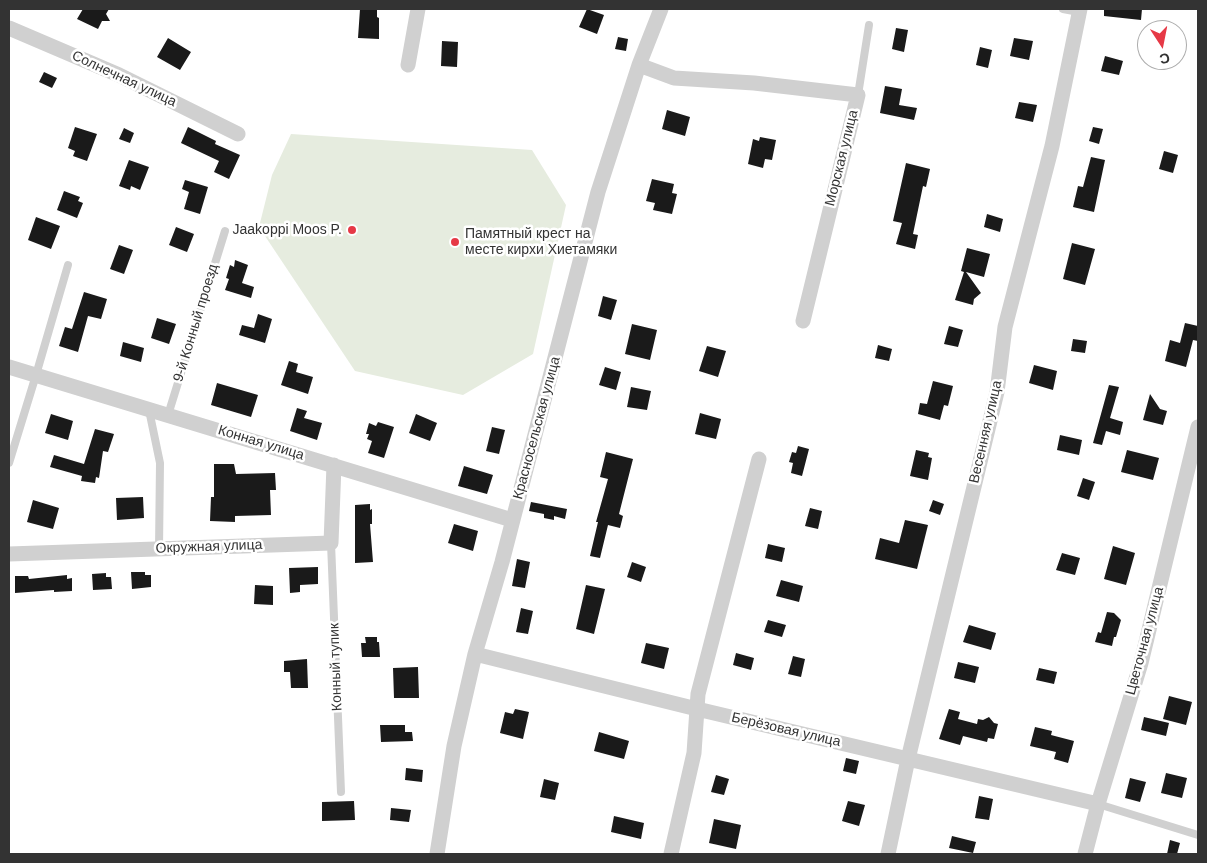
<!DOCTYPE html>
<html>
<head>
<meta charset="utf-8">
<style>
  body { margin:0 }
  #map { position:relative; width:1207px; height:863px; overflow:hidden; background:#fff; font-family:Helvetica,sans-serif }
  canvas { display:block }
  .frame { position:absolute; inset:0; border:10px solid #333; pointer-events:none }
  .north { position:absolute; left:1137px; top:20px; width:50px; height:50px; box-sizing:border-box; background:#fff; border:1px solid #adadad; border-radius:50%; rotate:169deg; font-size:14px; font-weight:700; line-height:20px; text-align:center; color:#333 }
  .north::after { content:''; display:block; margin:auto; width:18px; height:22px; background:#e63946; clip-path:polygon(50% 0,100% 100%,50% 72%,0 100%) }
</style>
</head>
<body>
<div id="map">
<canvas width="1207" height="863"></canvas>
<div class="frame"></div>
<div class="north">С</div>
</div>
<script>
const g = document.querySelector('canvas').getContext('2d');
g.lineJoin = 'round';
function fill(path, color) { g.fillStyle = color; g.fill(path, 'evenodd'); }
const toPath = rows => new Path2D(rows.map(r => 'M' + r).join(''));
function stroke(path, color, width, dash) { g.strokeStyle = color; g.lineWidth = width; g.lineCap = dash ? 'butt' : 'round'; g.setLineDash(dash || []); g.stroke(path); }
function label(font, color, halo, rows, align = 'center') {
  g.font = font + ' Helvetica,sans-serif'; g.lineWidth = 5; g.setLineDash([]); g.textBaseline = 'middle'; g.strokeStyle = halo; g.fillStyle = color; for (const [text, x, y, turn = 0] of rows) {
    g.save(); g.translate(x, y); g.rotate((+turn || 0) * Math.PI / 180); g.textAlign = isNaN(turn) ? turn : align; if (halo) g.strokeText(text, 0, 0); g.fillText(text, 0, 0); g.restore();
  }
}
fill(toPath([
  [291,134,532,150,566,205,533,354,463,395,355,371,259,227,272,175]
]), '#e6ecdf');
fill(toPath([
  [83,9,109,9,106,14,110,21,102,21,98,29,77,19],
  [360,9,377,9,377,17,379,18,379,39,358,38],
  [587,9,604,15,597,34,579,27],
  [1104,9,1142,9,1141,20,1104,16],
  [896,28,908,30,904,52,892,49],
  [618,37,628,39,626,51,615,49],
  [168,38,191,52,180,70,157,57],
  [1014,38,1033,41,1029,60,1010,56],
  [442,41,458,42,457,67,441,66],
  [980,47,992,50,988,68,976,65],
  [1105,56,1123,61,1119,75,1101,71],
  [44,72,57,78,52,88,39,82],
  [885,86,902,89,899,105,917,108,914,120,880,113],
  [1019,102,1037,105,1033,122,1015,118],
  [667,110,690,117,685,136,662,129],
  [75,127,97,134,87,161,73,156,75,151,68,148],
  [188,127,216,141,215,144,240,155,229,179,214,172,219,161,181,143],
  [1093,127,1103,129,1099,144,1089,141],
  [124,128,134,133,130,143,119,139],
  [760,137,776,140,772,160,765,159,763,168,748,164,753,139,759,141],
  [1164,151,1178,155,1173,173,1159,169],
  [1091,157,1105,160,1094,212,1073,207,1078,186,1083,187],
  [129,160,149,167,140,190,131,186,130,190,119,186],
  [906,163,930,169,926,187,923,186,913,234,918,235,915,249,896,244,902,223,893,221],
  [652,179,674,184,672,193,677,194,672,214,653,210,655,203,646,201],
  [185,180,208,187,200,214,184,209,189,192,182,189],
  [64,191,80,197,78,201,83,203,77,218,57,210],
  [987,214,1003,219,1000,232,984,227],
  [36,217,60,226,51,249,28,240],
  [176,227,194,234,187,252,169,245],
  [1072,243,1095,249,1085,285,1063,279],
  [119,245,133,250,124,274,110,269],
  [967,248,990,254,984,277,966,272,981,293,974,299,973,305,955,300,964,272,961,271],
  [235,260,248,265,242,283,254,287,251,298,225,290,229,279,226,278,230,265,234,267],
  [84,292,107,299,101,319,88,316,78,352,59,346,65,327,72,329],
  [603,296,617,300,611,320,598,316],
  [258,314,272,319,265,343,239,335,242,325,254,328],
  [157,318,176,324,169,344,151,338],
  [1185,323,1198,326,1198,341,1193,340,1186,367,1165,361,1170,340,1180,343],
  [632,324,657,330,650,360,625,354],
  [949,326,963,330,958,347,944,344],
  [1073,339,1087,341,1085,353,1071,351],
  [123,342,144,348,141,362,120,356],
  [878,345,892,349,889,361,875,358],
  [707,346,726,351,718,377,699,371],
  [289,361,298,364,296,372,313,377,308,394,281,385],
  [1034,365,1057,371,1053,390,1029,383],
  [605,367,621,372,616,390,599,385],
  [933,381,953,386,948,406,944,405,940,420,918,414,920,403,927,404],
  [217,383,258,395,251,417,211,405],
  [1109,385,1119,387,1110,418,1123,422,1120,435,1106,431,1102,445,1093,443],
  [631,387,651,391,647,410,627,407],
  [1150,394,1160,409,1167,411,1163,425,1143,420],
  [297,408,307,411,304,418,322,423,317,440,290,431],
  [700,413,721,419,716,439,695,434],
  [51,414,73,421,68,440,45,433],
  [416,414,437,423,430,441,409,433],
  [378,422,394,427,384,458,368,453,372,441,367,439,369,434,366,434,369,423,376,426],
  [492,427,505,430,499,454,486,451],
  [95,429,114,434,108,452,103,451,99,478,96,477,95,483,81,481,82,476,50,467,54,455,84,464],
  [1060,435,1082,440,1079,455,1057,450],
  [798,446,809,449,802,476,791,473,793,463,789,462,792,452,796,453],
  [916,450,929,453,928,457,932,458,928,480,910,476],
  [1127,450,1159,458,1153,480,1121,472],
  [606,452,633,459,619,514,623,516,620,528,608,525,600,558,590,556,598,522,596,522,608,479,600,477],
  [214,464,234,464,236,474,275,473,276,490,270,490,271,515,235,516,235,522,210,521,211,497,214,497],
  [464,466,493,475,487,494,458,486],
  [1083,478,1095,482,1089,500,1077,496],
  [143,497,144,518,117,520,116,498],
  [33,500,59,508,53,529,27,522],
  [933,500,944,504,940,515,929,511],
  [531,502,567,509,565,519,554,516,554,520,544,518,544,514,529,511],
  [370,504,370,510,372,509,372,524,370,524,373,562,355,563,355,505],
  [810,508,822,511,818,529,805,526],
  [905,520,928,525,917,569,875,559,880,538,899,543],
  [454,524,478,531,473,551,448,543],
  [768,544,785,548,782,562,765,558],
  [1113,546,1135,553,1126,585,1104,579],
  [1062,553,1080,558,1075,575,1056,570],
  [517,559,530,562,525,588,512,586],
  [632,562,646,567,641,582,627,577],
  [318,567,318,584,300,585,300,592,290,593,289,568],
  [131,572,145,572,145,575,151,575,151,587,132,589],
  [106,573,106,577,111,577,112,589,93,590,92,574],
  [67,575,67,579,72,578,72,591,54,592,54,590,15,593,15,576,28,576,29,579],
  [781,580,803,586,799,602,776,596],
  [255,585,273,586,273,605,254,604],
  [586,585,605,589,594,634,576,629],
  [521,608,533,611,528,634,516,632],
  [1107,612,1114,613,1121,620,1116,637,1114,637,1112,646,1095,642,1098,632,1101,633],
  [768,620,786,625,782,637,764,632],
  [969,625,996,633,991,650,963,642],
  [365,637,377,637,377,642,379,642,380,657,362,657,361,643,366,643],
  [646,643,669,648,664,669,641,663],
  [736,653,754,658,751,670,733,665],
  [793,656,805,659,801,677,788,674],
  [307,659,308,688,291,688,290,672,284,672,284,661],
  [958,662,979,667,975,683,954,678],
  [418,667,419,698,394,698,393,668],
  [1039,668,1057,672,1054,684,1036,680],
  [1169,696,1192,702,1186,725,1163,719],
  [515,709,529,712,523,739,500,733,505,712,513,714],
  [949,709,960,712,958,719,977,724,978,719,983,720,989,717,994,723,998,724,994,739,988,738,987,742,963,736,960,745,939,739],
  [1144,717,1169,723,1166,736,1141,730],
  [380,725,405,725,405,732,412,732,413,741,381,742],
  [1035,727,1052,731,1051,735,1074,741,1068,763,1054,759,1056,752,1030,746],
  [599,732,629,741,624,759,594,751],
  [846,758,859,761,856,774,843,771],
  [406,768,423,770,422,782,405,780],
  [1166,773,1187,778,1182,798,1161,793],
  [716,775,729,779,724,795,711,792],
  [1130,778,1146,782,1140,802,1125,798],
  [544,779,559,783,555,800,540,797],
  [979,796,993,799,989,820,975,818],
  [354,801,355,820,322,821,322,802],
  [848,801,865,805,859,826,842,821],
  [391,808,411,810,409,822,390,820],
  [614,816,644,823,641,839,611,832],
  [714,819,741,825,736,849,709,843],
  [952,836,976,842,973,853,949,848],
  [1170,840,1180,843,1177,854,1167,854]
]), '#1a1a1a');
stroke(toPath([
  [1063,9,1079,12],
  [858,95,869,25],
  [149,410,160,463,159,549],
  [168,415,225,231],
  [9,463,36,375,68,265],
  [331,543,341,792],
  [1098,804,1198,835]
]), '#d0d0d0', 8);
stroke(toPath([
  [9,28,119,75,238,134],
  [408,65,418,9],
  [639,65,674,78,754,83,858,95,803,321],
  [9,367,512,520],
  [9,554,331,543,334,465],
  [475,654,697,709,1098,804],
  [437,854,454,746,475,654,502,562,598,192,639,65,661,9],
  [671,854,694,753,698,694,759,459],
  [888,854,908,759,997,392,1005,327,1052,146,1080,9],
  [1085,854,1098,804,1141,663,1198,427]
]), '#d0d0d0', 15);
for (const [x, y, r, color] of [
  [352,230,5,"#e63946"],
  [455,242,5,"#e63946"]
]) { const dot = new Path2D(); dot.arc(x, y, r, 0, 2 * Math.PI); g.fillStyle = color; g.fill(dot); stroke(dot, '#fff', 2); }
label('14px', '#333', '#fff', [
  ["Солнечная улица",124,79,25],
  ["Морская улица",842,158,-76],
  ["9-й Конный проезд",196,323,-73],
  ["Красносельская улица",537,428,-75],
  ["Весенняя улица",986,432,-77],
  ["Конная улица",261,443,17],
  ["Окружная улица",209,547,-2],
  ["Цветочная улица",1145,641,-75],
  ["Конный тупик",336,667,-92],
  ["Берёзовая улица",786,730,13]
]);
label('14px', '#333', '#fff', [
  ["Jaakoppi Moos P.",342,230],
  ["Памятный крест на",465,234,"left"],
  ["месте кирхи Хиетамяки",465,250,"left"]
], 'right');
</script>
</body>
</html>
